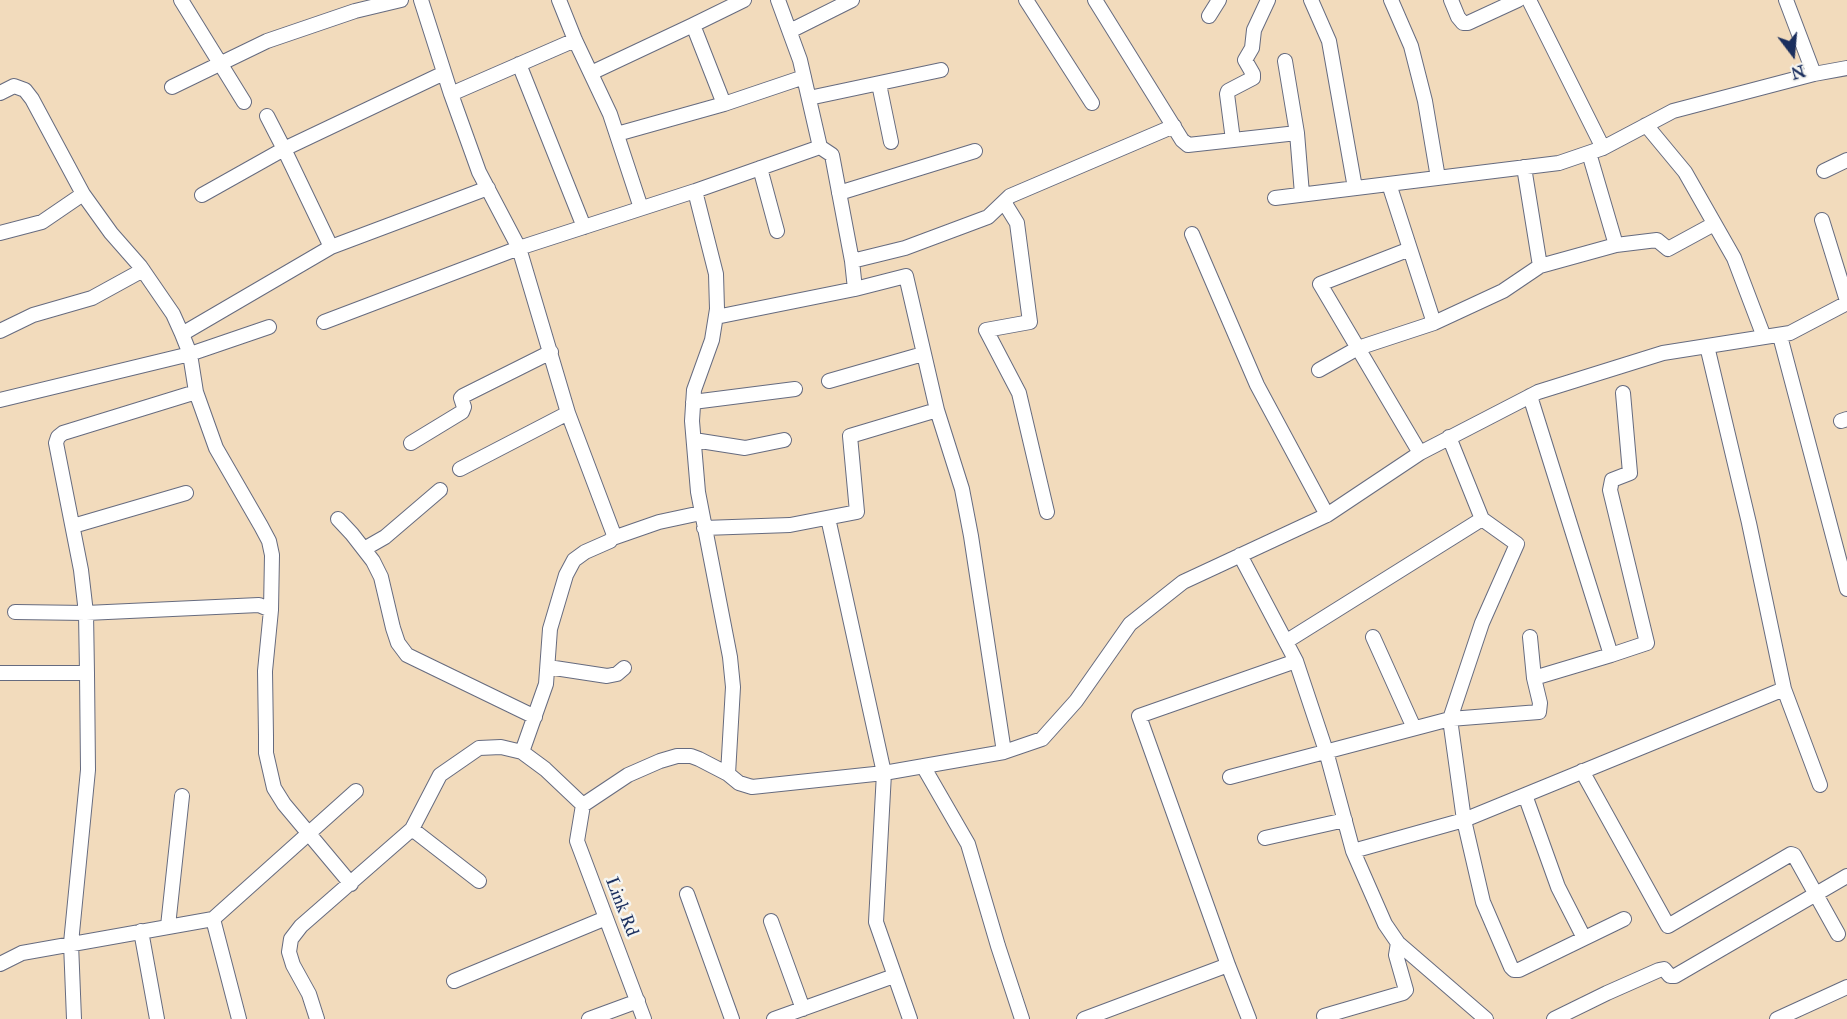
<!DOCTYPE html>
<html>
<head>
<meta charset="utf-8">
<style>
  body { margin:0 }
  #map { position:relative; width:1847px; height:1019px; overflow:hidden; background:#f2dbbc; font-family:"IM FELL Great Primer",serif }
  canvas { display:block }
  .north { position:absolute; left:1763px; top:24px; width:60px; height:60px; -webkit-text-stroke:4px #f6f6f2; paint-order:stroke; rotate:164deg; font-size:16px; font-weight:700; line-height:24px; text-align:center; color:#1b2f5e }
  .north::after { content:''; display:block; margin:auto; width:21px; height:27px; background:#1b2f5e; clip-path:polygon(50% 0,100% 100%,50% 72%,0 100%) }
</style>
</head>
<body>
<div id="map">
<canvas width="1847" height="1019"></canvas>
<div class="north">N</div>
</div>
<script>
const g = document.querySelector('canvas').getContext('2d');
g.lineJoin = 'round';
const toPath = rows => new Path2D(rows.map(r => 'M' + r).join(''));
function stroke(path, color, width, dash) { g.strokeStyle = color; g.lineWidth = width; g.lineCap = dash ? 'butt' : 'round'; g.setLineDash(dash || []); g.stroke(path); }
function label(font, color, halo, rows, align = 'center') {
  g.font = font + ' "IM FELL Great Primer",serif'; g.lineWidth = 5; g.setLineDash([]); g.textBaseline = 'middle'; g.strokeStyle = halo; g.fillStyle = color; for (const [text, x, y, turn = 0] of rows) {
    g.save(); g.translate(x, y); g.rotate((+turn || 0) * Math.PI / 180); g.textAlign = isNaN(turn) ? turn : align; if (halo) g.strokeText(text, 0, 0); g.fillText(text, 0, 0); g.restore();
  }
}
const street = toPath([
  [181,0,244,102],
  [421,0,451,94],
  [559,0,575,40,610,114,641,208],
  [778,0,800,60,820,147,832,155,852,261],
  [1026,0,1092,103],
  [1095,0,1182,140,1188,145,1297,133],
  [1311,0,1329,41,1355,188],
  [1391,0,1411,46,1425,101,1438,178],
  [1451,0,1458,17,1463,23,1468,23,1518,0],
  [1529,0,1603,148],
  [1786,0,1814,74],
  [1209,16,1219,0],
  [693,25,744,0],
  [790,31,852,0],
  [1285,61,1297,133,1302,194],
  [519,64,584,227],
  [591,73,693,25,724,104],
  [879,84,891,142],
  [172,87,267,41,355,11,401,0],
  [0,93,14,86,25,90,32,99,83,194,111,233,140,266,173,314,182,334,190,354,196,392,216,448,261,526,269,541,272,555,271,610,265,671,266,736,266,753,274,788,284,804,351,884],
  [809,98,941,70],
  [267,116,284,149,444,73],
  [1646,125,1685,172,1734,258,1764,337],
  [617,134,724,104,804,77],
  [1233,140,1227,94,1228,91,1253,78,1253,74,1245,60,1252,48,1254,30,1268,0],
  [1589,153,1616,245],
  [760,168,777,231],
  [1824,171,1847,160],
  [1389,184,1410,249,1320,284,1420,453],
  [695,191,716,274,717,309,712,340,694,390,692,421,698,492,730,657,733,687,728,774],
  [839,193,975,151],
  [202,195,284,149,331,247,488,188],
  [1275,198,1559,163,1603,148,1673,111,1814,74,1847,68],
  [1004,202,1017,223,1030,322,986,330,1019,393,1047,512],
  [1822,220,1847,301],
  [0,233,42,222,83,194],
  [1192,234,1257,385,1327,515],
  [1540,266,1616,245,1657,240,1668,249,1714,224],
  [855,289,906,276,937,410],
  [716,317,855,289,852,261,905,248,988,217,1010,196,1174,126],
  [324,322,519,248,695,191,820,147],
  [1434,323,1503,291,1540,266,1524,167],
  [0,331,33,315,92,298,143,270],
  [182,334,331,247],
  [1780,336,1847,589],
  [1707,346,1749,523,1784,689,1820,785],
  [1319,370,1358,348,1434,323,1410,249],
  [829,381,923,354],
  [1530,396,1611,655,1534,678],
  [0,400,190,354,269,327],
  [693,402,795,389],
  [1841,421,1847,419],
  [1449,437,1482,519],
  [694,440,745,448,784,440],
  [411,443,462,412,464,407,461,398,463,396,551,352],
  [460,469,568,413],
  [828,518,884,773,876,922,910,1019],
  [338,519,352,534,373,561,381,577,393,628,398,643,407,655,535,717],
  [73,526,186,493],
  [704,528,790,525,857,512,850,436,937,410,962,489,971,536,1004,752],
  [613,538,659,522,701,513],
  [364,549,385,537,440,490],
  [1240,555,1296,661,1326,751,1353,851,1385,924,1398,943,1486,1019],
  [15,612,86,613,259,605,271,610],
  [1373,637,1414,728],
  [1287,641,1482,519,1517,544,1482,623,1450,719,1464,820,1483,902,1511,967,1514,970,1519,970,1624,919],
  [1611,655,1647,643,1610,490,1612,480,1630,473,1623,393],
  [548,667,607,676,617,674,624,668],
  [0,673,87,673],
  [522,752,546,684,550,629,566,575,574,560,585,552,610,541,614,535,568,413,519,248,479,172,451,94,575,40],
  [923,766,968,844,998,946,1022,1019],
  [1582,771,1668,926,1791,854,1794,855,1838,934],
  [1230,777,1450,719,1539,712,1540,703,1534,678,1530,637],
  [1525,795,1558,887,1584,938],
  [583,805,577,841,644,1019],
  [412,829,479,881],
  [1265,838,1345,820],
  [1353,851,1464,820,1784,689],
  [687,894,732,1019],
  [213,919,239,1019],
  [771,921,803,1009],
  [168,926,182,796],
  [141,931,157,1019],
  [0,964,22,953,213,919,356,791],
  [454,981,606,918],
  [1324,1016,1403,993,1406,990,1396,955,1398,943],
  [74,1019,71,943,88,770,87,673,86,613,81,570,56,443,58,437,63,433,196,392],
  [317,1019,309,994,293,965,289,952,291,939,301,926,412,829,440,775,479,748,501,747,522,752,545,769,583,805,628,775,660,761,677,756,691,756,699,759,728,774,739,783,752,787,884,773,1004,752,1042,739,1076,701,1130,624,1183,582,1327,515,1420,453,1538,392,1663,353,1790,333,1847,303],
  [589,1019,638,1001],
  [774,1019,894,976],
  [1084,1019,1228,965],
  [1249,1019,1228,965,1139,716,1296,661],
  [1554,1019,1607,993,1659,970,1664,969,1670,976,1675,976,1847,876],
  [1777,1019,1847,987]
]);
stroke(street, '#666b7f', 16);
stroke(street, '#fff', 14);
label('18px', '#1b2f5e', '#f6f6f2', [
  ["Link Rd",621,907,69]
]);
</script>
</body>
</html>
